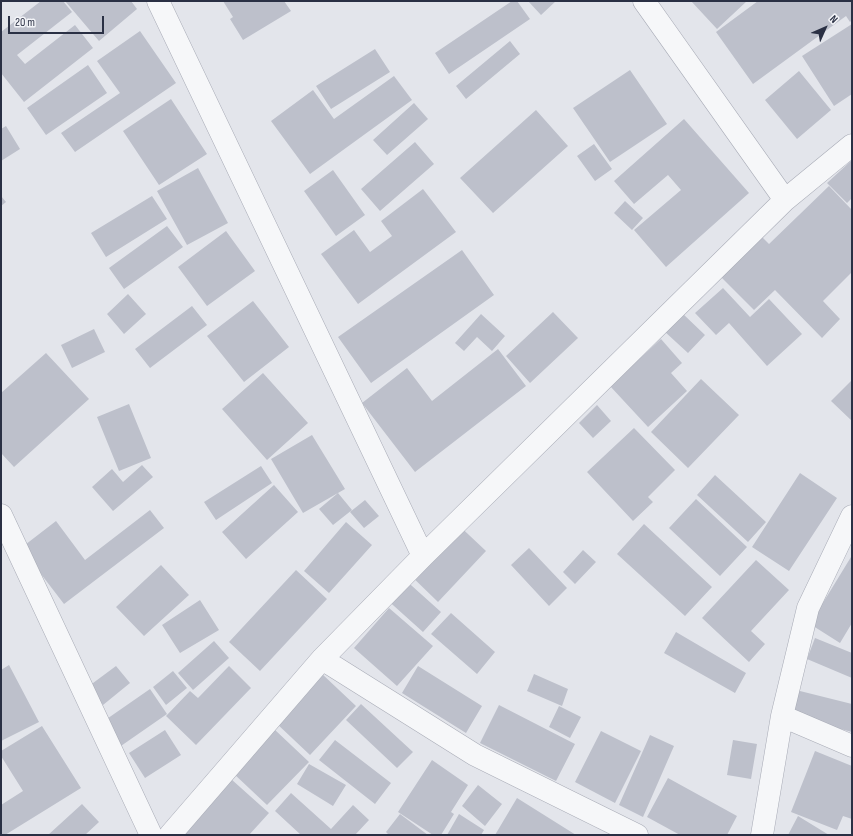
<!DOCTYPE html>
<html>
<head>
<meta charset="utf-8">
<style>
  body { margin:0 }
  #map { position:relative; width:853px; height:836px; overflow:hidden; background:#e3e5eb; font-family:"Sofia Sans Condensed",sans-serif }
  canvas { display:block }
  .frame { position:absolute; inset:0; border:2px solid #2a3044; pointer-events:none }
  .north { position:absolute; left:805px; top:8px; width:40px; height:40px; -webkit-text-stroke:3px #f3f4f8; paint-order:stroke; rotate:45deg; font-size:11px; font-weight:700; line-height:16px; text-align:center; color:#2a3044 }
  .north::after { content:''; display:block; margin:auto; width:14px; height:18px; background:#2a3044; clip-path:polygon(50% 0,100% 100%,50% 72%,0 100%) }
  .scale { position:absolute; left:8px; top:16px; width:96px; height:18px; box-sizing:border-box; border:2px solid #2a3044; border-top:0; padding-left:5px; font-size:12px; line-height:14px; white-space:nowrap; color:#2a3044; -webkit-text-stroke:3px #f3f4f8; paint-order:stroke }
</style>
</head>
<body>
<div id="map">
<canvas width="853" height="836"></canvas>
<div class="frame"></div>
<div class="north">N</div>
<div class="scale">20 m</div>
</div>
<script>
const g = document.querySelector('canvas').getContext('2d');
g.lineJoin = 'round';
function fill(path, color) { g.fillStyle = color; g.fill(path, 'evenodd'); }
const toPath = rows => new Path2D(rows.map(r => 'M' + r).join(''));
function stroke(path, color, width, dash) { g.strokeStyle = color; g.lineWidth = width; g.lineCap = dash ? 'butt' : 'round'; g.setLineDash(dash || []); g.stroke(path); }
fill(toPath([
  [41,1,63,1,72,12,17,55,25,64,75,25,93,48,24,102,1,73,1,32],
  [65,1,131,1,137,9,99,41],
  [223,1,284,1,291,11,243,40,230,19,233,17],
  [512,1,517,1,530,19,449,74,435,53],
  [528,1,556,1,541,15],
  [691,1,747,1,717,29],
  [758,1,852,1,852,20,850,22,846,16,753,84,716,32],
  [852,24,852,94,834,106,802,56],
  [140,31,176,83,75,152,61,133,120,93,97,61],
  [510,41,520,54,466,99,456,86],
  [375,49,390,72,331,109,316,86],
  [88,65,107,93,46,135,27,108],
  [630,70,667,124,610,162,573,108],
  [799,71,831,110,797,139,765,100],
  [394,76,412,100,310,174,271,121,313,90,334,119],
  [171,99,207,154,159,185,123,131],
  [414,103,428,119,387,155,373,140],
  [536,110,568,146,493,213,460,178],
  [684,119,749,193,666,267,634,230,681,190,668,175,634,204,614,181],
  [6,126,20,149,1,161,1,129],
  [415,142,434,164,380,211,361,189],
  [594,144,612,169,595,181,577,156],
  [852,160,852,198,847,203,827,183],
  [198,168,228,223,187,245,157,191],
  [333,170,365,215,336,236,304,191],
  [829,186,852,210,852,272,823,301,840,319,822,338,775,290,754,310,720,276,761,236,769,244],
  [423,189,456,232,358,304,321,254,354,230,370,252,392,236,381,221],
  [1,196,6,202,1,206],
  [152,196,167,219,106,257,91,233],
  [625,201,643,218,632,230,614,213],
  [167,226,183,247,124,289,109,268],
  [226,231,255,271,207,306,178,267],
  [462,250,494,295,371,383,338,337],
  [723,288,750,317,769,299,802,334,767,366,729,323,716,335,695,313],
  [128,294,146,314,124,334,107,314],
  [253,301,289,347,244,382,207,336],
  [192,306,207,325,150,368,135,349],
  [553,312,578,338,530,383,506,356],
  [682,313,705,335,688,353,664,331],
  [481,314,505,336,492,351,477,337,464,351,455,343],
  [94,329,105,352,72,368,61,345],
  [661,339,682,363,671,373,687,391,648,427,610,386],
  [498,349,526,386,415,472,362,403,407,368,432,401],
  [46,353,89,399,14,467,1,453,1,393],
  [263,373,308,423,267,460,222,409],
  [701,379,739,415,688,468,651,432],
  [852,380,852,421,831,401],
  [129,404,151,458,119,471,97,417],
  [597,405,611,421,593,438,579,423],
  [634,428,675,470,648,497,653,502,633,521,587,472],
  [312,435,345,489,303,513,271,459],
  [142,465,153,477,113,511,92,487,112,469,123,482],
  [261,466,272,483,216,520,204,502],
  [800,473,837,498,789,571,752,547],
  [715,475,766,522,748,542,697,495],
  [274,485,298,512,246,559,222,532],
  [338,493,352,510,333,525,319,509],
  [696,499,747,547,720,576,669,528],
  [365,500,379,516,364,528,350,512],
  [150,510,164,528,64,604,21,548,56,521,85,560],
  [452,519,486,551,438,602,405,570],
  [346,522,372,545,329,593,304,571],
  [644,524,712,587,685,616,617,554],
  [529,548,567,588,549,606,511,565],
  [583,550,596,562,575,584,563,572],
  [851,557,852,558,852,623,840,643,810,624],
  [756,560,789,590,751,631,765,644,749,662,702,618],
  [161,565,189,595,144,636,116,607],
  [296,570,327,599,260,671,229,642],
  [402,577,441,612,423,632,384,597],
  [200,600,219,630,180,653,162,625],
  [389,608,433,646,397,686,354,648],
  [451,613,495,652,477,674,431,634],
  [676,632,746,673,735,693,664,653],
  [815,638,852,653,852,678,807,659],
  [214,641,229,658,193,690,178,673],
  [9,665,39,722,1,741,1,670],
  [116,666,130,683,103,705,89,686],
  [229,666,251,688,196,745,166,716,190,691,198,698],
  [418,666,482,706,466,733,402,693],
  [173,671,187,688,166,705,153,687],
  [321,673,356,706,310,755,275,722],
  [534,674,568,689,562,706,527,691],
  [150,689,167,714,118,748,101,723],
  [796,690,852,704,852,732,790,716],
  [361,704,413,752,397,768,346,720],
  [499,705,575,744,556,781,480,743],
  [559,706,581,717,570,738,549,727],
  [42,726,81,788,5,835,1,835,1,805,23,791,1,756,1,751],
  [274,729,309,762,267,805,233,773],
  [165,730,181,755,145,778,129,753],
  [601,731,641,751,615,803,575,782],
  [650,735,674,746,643,817,619,805],
  [335,740,391,783,375,804,319,760],
  [733,740,757,744,751,779,727,775],
  [815,751,852,766,852,819,843,816,837,830,791,812],
  [432,760,468,785,451,812,454,814,441,835,433,835,398,812],
  [309,764,346,785,333,806,297,784],
  [668,778,737,816,727,835,680,835,647,817],
  [231,779,269,813,249,835,183,835],
  [478,785,502,804,485,826,462,806],
  [291,793,331,829,353,805,369,820,355,835,301,835,275,811],
  [517,798,576,835,495,835],
  [82,804,99,822,85,835,48,835],
  [400,814,428,835,389,835,386,832],
  [459,814,484,830,481,835,447,835],
  [798,816,829,835,788,835]
]), '#bdc0cb');
const minor = toPath([
  [158,1,423,556],
  [644,1,785,200],
  [1,515,151,835],
  [322,659,475,755,637,835],
  [782,716,852,746],
  [170,835,322,659,423,556,785,200,852,145],
  [762,835,782,716,808,608,852,516]
]);
stroke(minor, '#a8abb6', 23);
stroke(minor, '#f6f7f9', 22);
</script>
</body>
</html>
